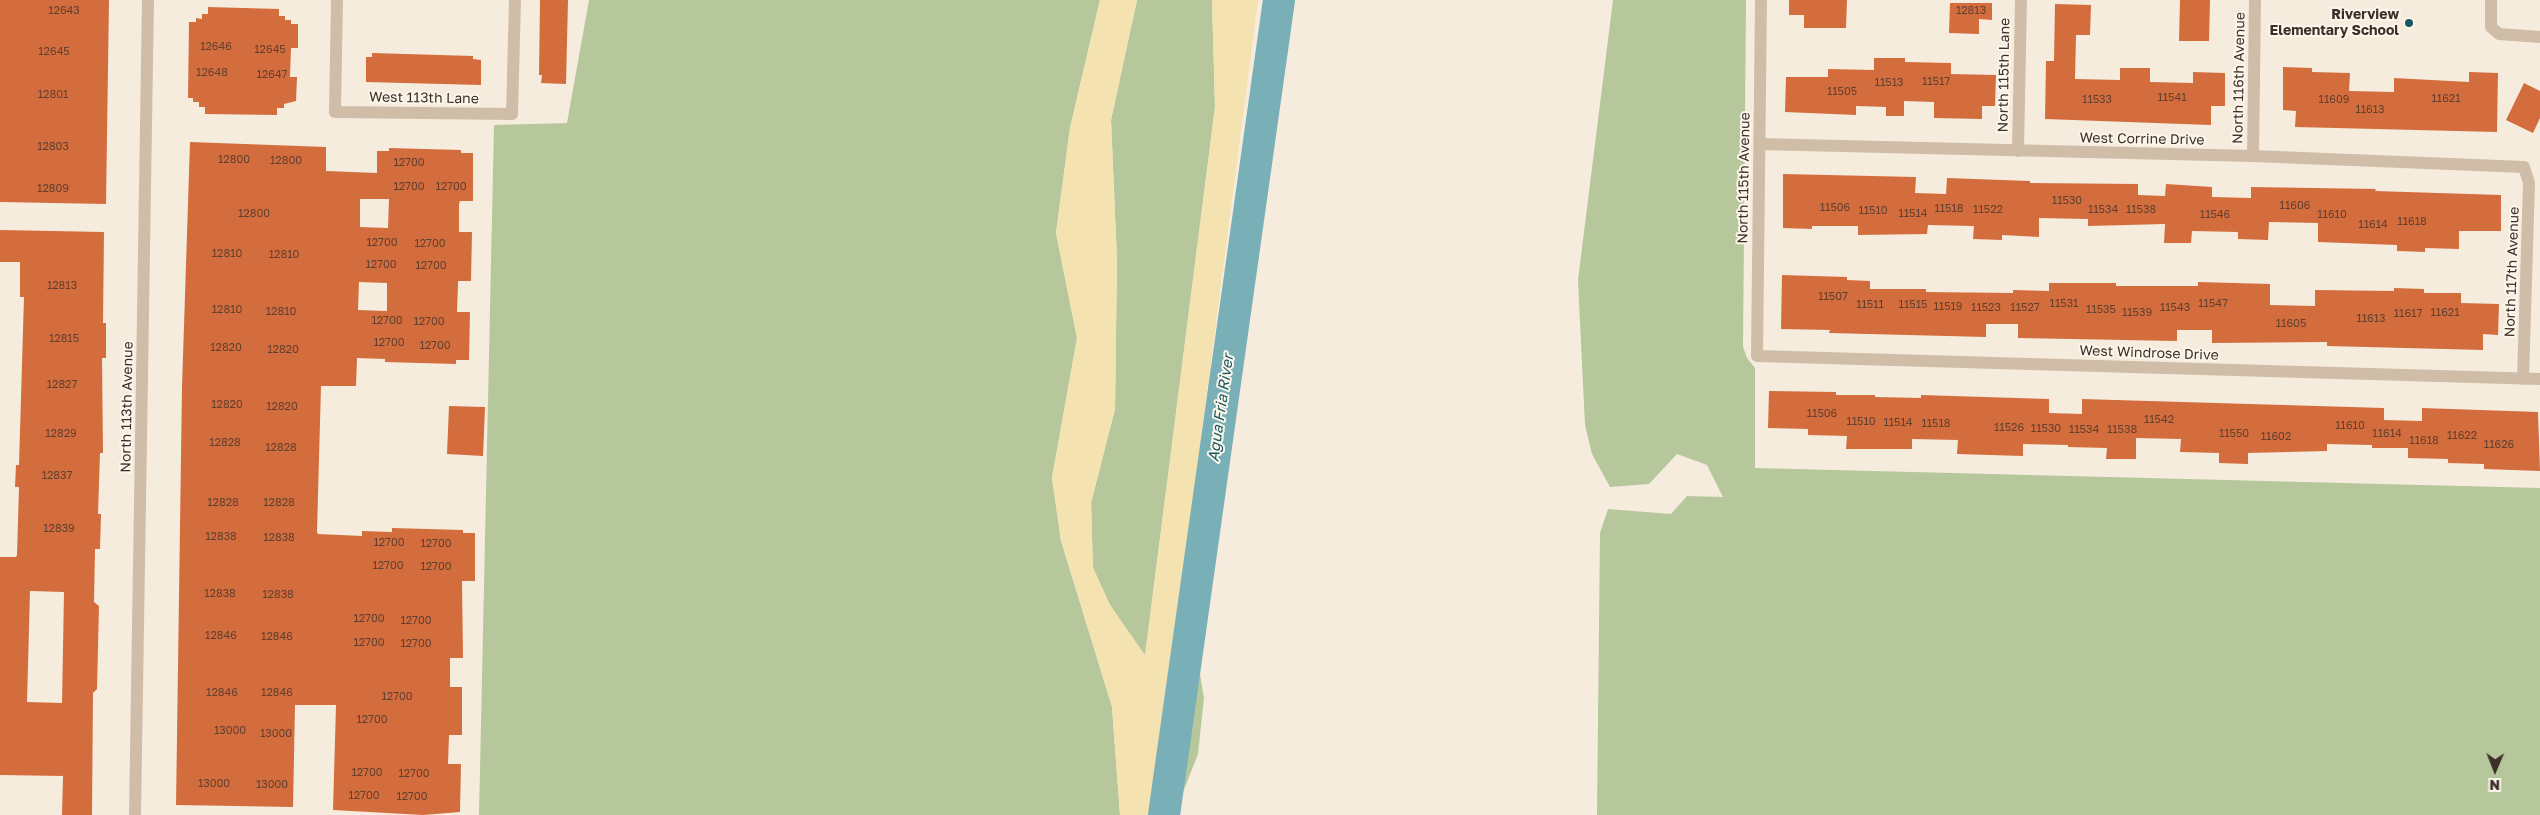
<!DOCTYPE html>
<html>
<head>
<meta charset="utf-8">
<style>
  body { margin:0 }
  #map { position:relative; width:2540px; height:815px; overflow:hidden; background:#f6ecde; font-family:"Golos Text",sans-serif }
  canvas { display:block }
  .north { position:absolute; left:2470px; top:745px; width:50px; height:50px; -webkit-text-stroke:4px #fcf6eb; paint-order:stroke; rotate:181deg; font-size:14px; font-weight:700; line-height:20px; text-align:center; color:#3c3029 }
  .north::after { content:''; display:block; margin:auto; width:18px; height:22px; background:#3c3029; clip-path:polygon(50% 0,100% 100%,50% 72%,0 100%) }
</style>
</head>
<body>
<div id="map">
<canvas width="2540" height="815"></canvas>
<div class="north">N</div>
</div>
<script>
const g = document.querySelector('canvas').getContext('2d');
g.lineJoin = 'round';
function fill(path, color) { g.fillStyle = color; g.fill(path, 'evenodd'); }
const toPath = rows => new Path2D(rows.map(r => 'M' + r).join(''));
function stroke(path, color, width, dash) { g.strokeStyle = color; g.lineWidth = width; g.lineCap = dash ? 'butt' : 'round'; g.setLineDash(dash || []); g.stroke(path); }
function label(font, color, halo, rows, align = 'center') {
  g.font = font + ' "Golos Text",sans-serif'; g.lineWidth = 4; g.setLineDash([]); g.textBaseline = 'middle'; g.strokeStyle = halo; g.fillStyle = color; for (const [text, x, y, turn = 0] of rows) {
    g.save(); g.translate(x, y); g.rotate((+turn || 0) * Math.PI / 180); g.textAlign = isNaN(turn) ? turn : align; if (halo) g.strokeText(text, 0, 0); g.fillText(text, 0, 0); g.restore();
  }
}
fill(toPath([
  [589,0,1100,0,1070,128,1056,233,1077,338,1052,478,1061,541,1112,707,1120,815,479,815,494,125,567,123],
  [1137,0,1212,0,1215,107,1145,656,1110,605,1093,568,1091,503,1115,409,1117,261,1111,120],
  [1613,0,1746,0,1743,347,1747,358,1755,368,1755,468,2540,488,2540,815,1597,815,1600,533,1608,509,1671,514,1687,496,1723,497,1707,465,1677,454,1649,484,1610,487,1592,454,1585,425,1578,280],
  [1211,367,1207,518,1195,644,1204,698,1198,754,1174,815,1152,815]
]), '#b5c79b');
fill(toPath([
  [1100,0,1137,0,1111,120,1117,261,1115,409,1091,503,1093,568,1110,605,1145,655,1215,107,1212,0,1258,0,1152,815,1120,815,1112,707,1061,540,1052,478,1077,338,1056,233,1070,128]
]), '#f4e2b1');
stroke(toPath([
  [1164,815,1279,0]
]), '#79afb6', 32);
fill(toPath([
  [0,0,109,0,106,204,0,202],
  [540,0,568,0,566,84,541,83,542,75,539,75],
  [1789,0,1847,0,1846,28,1804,28,1804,15,1789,15],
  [2180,0,2210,0,2209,41,2179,41],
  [1950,3,1992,3,1992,20,1979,19,1979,34,1949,33],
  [2055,4,2091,5,2090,35,2076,35,2075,79,2120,80,2120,68,2150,68,2150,82,2193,83,2193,72,2225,73,2225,106,2211,106,2211,125,2045,119,2046,61,2054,61],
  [208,7,279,9,279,16,285,16,285,20,291,20,291,24,298,24,298,48,291,48,290,77,297,77,296,101,284,104,284,108,277,108,277,115,205,114,205,107,199,107,199,102,193,102,193,98,188,98,189,22,196,22,196,18,202,19,202,14,208,14],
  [372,53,473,56,473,59,481,60,481,85,366,82,366,57,372,57],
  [1874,58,1905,58,1905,62,1951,63,1951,74,1996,75,1995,106,1982,106,1982,119,1934,118,1934,102,1904,101,1904,116,1886,116,1886,107,1856,106,1856,115,1785,112,1786,77,1828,77,1828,69,1874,70],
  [2283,67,2312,68,2312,72,2350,73,2349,91,2394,92,2394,78,2469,82,2469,72,2498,73,2497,132,2295,127,2296,111,2283,110],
  [2524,83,2540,91,2540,118,2533,133,2506,120],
  [190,142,326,147,326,171,377,173,377,151,389,151,389,148,461,150,461,153,473,153,473,201,460,201,459,204,459,232,472,232,471,281,458,281,458,284,457,312,470,312,469,360,456,360,456,364,385,362,385,359,357,358,356,386,321,386,317,532,318,534,362,536,362,531,392,532,392,528,463,530,463,533,475,533,475,581,462,581,463,658,450,658,450,687,462,687,462,735,449,735,448,764,461,764,460,812,423,815,333,810,336,705,295,705,293,807,176,805,182,387],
  [360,199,389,199,388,228,360,227],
  [359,282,387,283,387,311,358,310],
  [1783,174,1916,177,1915,193,1946,194,1947,178,2030,181,2030,183,2138,184,2138,195,2165,196,2166,184,2212,187,2212,197,2251,198,2251,187,2376,189,2375,191,2501,195,2501,231,2459,231,2459,249,2425,248,2425,252,2397,251,2397,245,2318,242,2318,223,2269,222,2268,240,2238,239,2238,232,2192,231,2191,243,2164,243,2165,224,2088,226,2088,219,2039,218,2039,237,2002,235,2002,240,1973,239,1974,226,1928,225,1927,234,1858,235,1858,226,1812,226,1812,229,1783,228],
  [0,230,104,232,103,323,106,323,106,358,102,358,103,453,100,453,98,514,101,514,100,549,95,549,94,602,99,606,97,689,93,693,92,815,62,815,63,776,0,775,0,557,16,557,17,555,19,487,15,487,16,465,19,465,24,297,20,297,20,262,0,262],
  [30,591,64,592,62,703,27,702],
  [1782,275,1847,277,1847,280,1870,281,1870,289,1926,289,1926,292,2013,293,2013,290,2049,291,2049,283,2116,283,2116,286,2198,286,2198,282,2270,284,2270,305,2315,306,2315,290,2394,291,2394,288,2424,289,2424,293,2461,293,2461,303,2499,304,2498,335,2483,334,2483,350,2327,346,2327,342,2212,343,2212,330,2177,330,2177,341,2018,338,2018,324,1986,324,1986,337,1829,333,1830,330,1781,329],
  [1769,391,1836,392,1836,395,1875,395,1875,397,1921,398,1921,395,2049,399,2049,413,2082,414,2082,399,2384,408,2384,420,2422,421,2422,408,2538,412,2540,471,2484,469,2484,464,2448,463,2448,459,2408,458,2408,448,2372,448,2372,445,2327,444,2327,451,2248,453,2248,464,2219,463,2219,453,2180,452,2181,439,2136,438,2136,459,2106,459,2107,448,2068,447,2068,445,2023,444,2023,456,1957,454,1958,440,1912,439,1912,449,1846,449,1847,436,1808,435,1808,429,1768,428],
  [449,406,485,407,483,456,447,454]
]), '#d46d3d');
stroke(toPath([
  [337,0,335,112,512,114,515,0],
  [1761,0,1757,356,2540,379],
  [2491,0,2491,27,2499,34,2540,37],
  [1759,144,2253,156,2524,167,2529,183,2523,379],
  [2018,151,2021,0],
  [2253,156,2255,0],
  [135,815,148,0]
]), '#d0bda8', 12);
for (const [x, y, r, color] of [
  [2409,23,5,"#185863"]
]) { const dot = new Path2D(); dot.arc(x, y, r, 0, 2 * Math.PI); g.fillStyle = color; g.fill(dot); stroke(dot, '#fcf6eb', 2); }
label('11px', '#623f2e', null, [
  ["12643",64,11],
  ["12813",1971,11],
  ["12646",216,47],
  ["12645",270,50],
  ["12645",54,52],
  ["12648",212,73],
  ["12647",272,75],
  ["11517",1936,82],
  ["11513",1889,83],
  ["11505",1842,92],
  ["12801",53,95],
  ["11541",2172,98],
  ["11621",2446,99],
  ["11533",2097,100],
  ["11609",2334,100],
  ["11613",2370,110],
  ["12803",53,147],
  ["12800",234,160],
  ["12800",286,161],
  ["12700",409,163],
  ["12700",409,187],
  ["12700",451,187],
  ["12809",53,189],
  ["11530",2067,201],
  ["11606",2295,206],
  ["11506",1835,208],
  ["11518",1949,209],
  ["11522",1988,210],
  ["11534",2103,210],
  ["11538",2141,210],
  ["11510",1873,211],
  ["12800",254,214],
  ["11514",1913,214],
  ["11546",2215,215],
  ["11610",2332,215],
  ["11618",2412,222],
  ["11614",2373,225],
  ["12700",382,243],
  ["12700",430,244],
  ["12810",227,254],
  ["12810",284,255],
  ["12700",381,265],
  ["12700",431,266],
  ["12813",62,286],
  ["11507",1833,297],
  ["11531",2064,304],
  ["11547",2213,304],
  ["11511",1870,305],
  ["11515",1913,305],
  ["11519",1948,307],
  ["11523",1986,308],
  ["11527",2025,308],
  ["11543",2175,308],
  ["12810",227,310],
  ["11535",2101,310],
  ["12810",281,312],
  ["11539",2137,313],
  ["11621",2445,313],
  ["11617",2408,314],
  ["11613",2371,319],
  ["12700",387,321],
  ["12700",429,322],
  ["11605",2291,324],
  ["12815",64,339],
  ["12700",389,343],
  ["12700",435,346],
  ["12820",226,348],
  ["12820",283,350],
  ["12827",62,385],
  ["12820",227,405],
  ["12820",282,407],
  ["11506",1822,414],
  ["11542",2159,420],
  ["11510",1861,422],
  ["11514",1898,423],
  ["11518",1936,424],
  ["11610",2350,426],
  ["11526",2009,428],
  ["11530",2046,429],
  ["11534",2084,430],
  ["11538",2122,430],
  ["12829",61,434],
  ["11550",2234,434],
  ["11614",2387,434],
  ["11622",2462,436],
  ["11602",2276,437],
  ["11618",2424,441],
  ["12828",225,443],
  ["11626",2499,445],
  ["12828",281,448],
  ["12837",57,476],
  ["12828",223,503],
  ["12828",279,503],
  ["12839",59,529],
  ["12838",221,537],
  ["12838",279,538],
  ["12700",389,543],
  ["12700",436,544],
  ["12700",388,566],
  ["12700",436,567],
  ["12838",220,594],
  ["12838",278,595],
  ["12700",369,619],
  ["12700",416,621],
  ["12846",221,636],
  ["12846",277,637],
  ["12700",369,643],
  ["12700",416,644],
  ["12846",222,693],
  ["12846",277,693],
  ["12700",397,697],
  ["12700",372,720],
  ["13000",230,731],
  ["13000",276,734],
  ["12700",367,773],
  ["12700",414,774],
  ["13000",214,784],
  ["13000",272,785],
  ["12700",364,796],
  ["12700",412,797]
]);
label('bold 14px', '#3c3029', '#fcf6eb', [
  ["Riverview",2399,15],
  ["Elementary School",2399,31]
], 'right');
label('14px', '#3c3029', '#fcf6eb', [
  ["North 115th Lane",2004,75,-89],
  ["North 116th Avenue",2239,78,-89],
  ["West 113th Lane",424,98,1],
  ["West Corrine Drive",2142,139,1],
  ["North 115th Avenue",1744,178,-89],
  ["North 117th Avenue",2512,272,-88],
  ["West Windrose Drive",2149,353,2],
  ["North 113th Avenue",127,407,-89]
]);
label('italic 15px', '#185863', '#fcf6eb', [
  ["Agua Fria River",1221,408,-82]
]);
</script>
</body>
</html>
